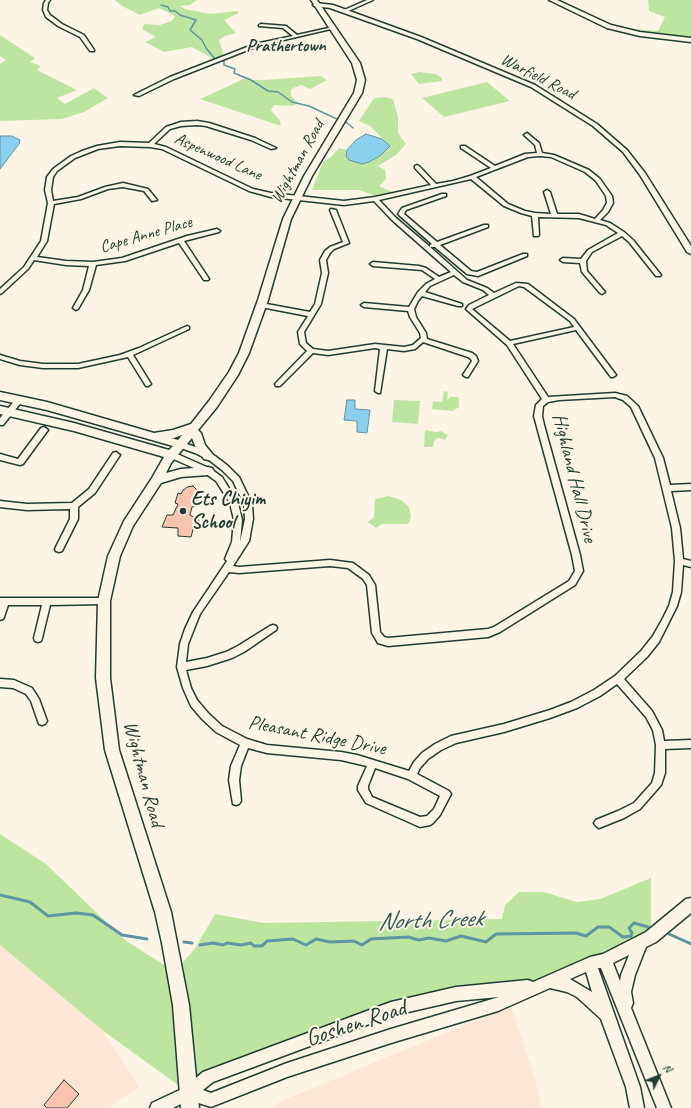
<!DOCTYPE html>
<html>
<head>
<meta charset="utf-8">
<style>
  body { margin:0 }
  #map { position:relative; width:691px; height:1108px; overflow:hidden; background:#fcf5e5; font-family:Caveat,sans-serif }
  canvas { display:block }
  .north { position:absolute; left:639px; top:1056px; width:40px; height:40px; -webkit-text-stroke:3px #fcf5e5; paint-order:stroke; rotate:47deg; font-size:11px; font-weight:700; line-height:16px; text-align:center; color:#1f3d34 }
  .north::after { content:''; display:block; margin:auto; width:14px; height:18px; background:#1f3d34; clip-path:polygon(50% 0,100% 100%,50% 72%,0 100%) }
</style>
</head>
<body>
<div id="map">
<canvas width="691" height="1108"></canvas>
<div class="north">N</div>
</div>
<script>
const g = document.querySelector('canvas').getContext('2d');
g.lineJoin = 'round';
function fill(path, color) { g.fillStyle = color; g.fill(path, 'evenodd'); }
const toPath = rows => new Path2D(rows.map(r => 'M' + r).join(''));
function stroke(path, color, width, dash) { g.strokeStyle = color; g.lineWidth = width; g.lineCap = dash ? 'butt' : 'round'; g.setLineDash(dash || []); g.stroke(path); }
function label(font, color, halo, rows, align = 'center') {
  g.font = font + ' Caveat,sans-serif'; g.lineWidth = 4; g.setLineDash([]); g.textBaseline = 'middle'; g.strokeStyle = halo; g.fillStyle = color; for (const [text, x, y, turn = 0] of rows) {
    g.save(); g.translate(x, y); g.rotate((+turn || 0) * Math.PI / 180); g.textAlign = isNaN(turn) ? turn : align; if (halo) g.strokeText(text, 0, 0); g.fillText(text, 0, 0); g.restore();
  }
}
fill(toPath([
  [0,945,102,1030,139,1087,107,1108,0,1108],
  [511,1006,534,1076,542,1108,276,1108,279,1102]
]), '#fce6d5');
fill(toPath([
  [115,0,197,0,190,5,180,6,185,9,210,14,237,11,239,13,224,20,236,33,225,36,219,40,224,56,215,60,192,47,164,52,145,42,156,37,142,29,144,24,160,25,172,21,175,16,159,8,140,15,122,6],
  [648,0,691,0,691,38,643,33,632,29,658,31,665,17,649,11],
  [0,35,35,58,30,62,41,66,37,70,77,90,57,98,65,104,94,88,108,98,84,112,62,119,0,121,0,64,6,60,0,56],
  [420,72,435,74,441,77,442,81,419,84,411,74],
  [321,76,327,80,310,89,301,85,291,89,291,96,298,103,293,106,274,105,271,110,280,121,281,126,200,99,246,78,251,80,263,80],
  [487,82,510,101,444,117,422,98],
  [385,97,393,99,398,117,398,133,406,144,396,155,378,166,385,170,386,179,379,186,395,193,374,195,359,190,312,190,323,162,331,157,339,148,347,150,346,152,365,164,374,160,387,150,390,146,370,126,359,121,374,98],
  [444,391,448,392,447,400,450,397,458,397,459,399,459,407,453,411,432,409,433,401,442,402],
  [394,400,420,401,418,424,392,422],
  [425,430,435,432,441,431,448,435,445,440,438,438,434,441,433,447,424,447],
  [389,496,401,500,409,507,411,517,410,521,408,524,382,524,376,528,368,522,374,517,375,499],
  [0,834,46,864,125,940,175,972,196,947,215,914,264,923,502,919,505,905,519,892,544,892,577,902,600,899,651,878,651,937,551,982,456,994,254,1059,189,1093,102,1030,0,945]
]), '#bee5a0');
const water = toPath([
  [366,134,382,139,390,146,380,156,369,162,362,164,349,160,346,156,347,150,356,140,366,134],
  [0,136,12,136,20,140,19,144,0,169,0,136],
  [347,400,355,400,355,409,370,410,367,433,357,432,357,421,344,420,347,400]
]);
fill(water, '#8ad0ec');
stroke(water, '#5f95a2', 1);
stroke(toPath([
  [161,5,168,7,170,11,175,11,180,15,196,20,190,30,202,40,206,48,215,59],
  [219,61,224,61,224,65,235,69,234,73,251,80,268,91,278,92,292,102,309,106,337,119],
  [346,122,353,128]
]), '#5f95a2', 1.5);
stroke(toPath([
  [0,895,30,902,48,916,76,913,93,915,122,935,147,939],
  [669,934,691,944],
  [184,942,192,943],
  [200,945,213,943,223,945,227,943,241,945,251,943,254,946,262,946,267,941,293,939,306,945,316,939,330,942,354,941,362,945,371,939,408,937,419,940,429,938,446,941,461,936,486,942,496,934,576,933,586,936,598,927,609,927,623,937,631,936,632,933,629,928,634,923,648,927]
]), '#5f95a2', 3);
const building = toPath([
  [193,486,201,494,199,505,192,507,190,515,199,520,197,526,194,526,191,537,178,536,178,528,162,527,167,515,173,515,178,504,175,503,178,493,181,494,183,490,185,489,187,487,193,486],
  [64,1080,79,1094,67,1108,47,1108,44,1105,64,1080]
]);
fill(building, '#fbc4af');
stroke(building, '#1f3d34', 1);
const minor = toPath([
  [46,0,50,0,48,3,47,10,50,15,62,24,84,35,94,50,94,51,90,51,80,37,58,26,46,17,43,10,44,3,46,0],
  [367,0,373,0,346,12,342,11,367,0],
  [261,24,286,26,297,35,333,27,335,28,258,46,174,79,139,96,134,95,170,77,255,44,293,36,283,28,259,26,259,25,261,24],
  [197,121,209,123,255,138,276,148,271,149,251,140,206,126,197,125,181,126,170,129,154,144,166,147,253,189,271,193,344,201,375,197,431,185,415,168,415,166,417,165,419,166,436,184,453,181,470,176,491,168,461,148,461,146,465,146,495,166,525,154,537,153,535,145,524,135,527,133,539,143,542,153,554,155,589,170,600,179,612,196,613,203,608,212,600,220,610,223,624,232,633,240,661,275,660,276,656,276,629,242,622,236,592,252,586,261,587,271,605,292,602,294,600,293,582,272,580,263,563,262,560,260,563,258,581,259,588,250,618,233,606,225,579,218,538,217,539,235,538,236,534,236,532,216,521,213,504,206,471,179,379,200,396,218,430,247,430,245,432,244,399,215,398,214,402,208,442,194,446,194,446,196,406,210,404,214,437,242,484,225,488,225,488,227,440,245,471,271,477,272,523,254,527,254,527,256,478,276,467,274,435,247,430,247,467,280,487,288,494,293,516,283,528,284,574,319,616,375,613,377,611,377,576,330,513,344,548,397,615,393,627,396,638,406,663,458,670,485,691,484,691,490,671,491,680,528,683,559,691,561,691,567,683,565,681,592,677,606,659,642,647,657,624,679,652,711,662,730,664,741,691,740,691,748,665,749,665,773,661,785,640,809,624,818,599,828,596,826,594,823,596,820,618,811,634,803,652,783,655,773,656,745,653,730,646,717,617,684,600,696,577,708,550,718,504,732,456,743,441,750,428,759,420,768,417,774,449,791,451,794,440,815,433,823,430,825,420,827,366,803,358,790,358,786,367,766,341,760,267,753,248,748,241,766,239,780,241,801,239,804,236,805,233,804,229,780,231,766,240,745,216,732,202,719,191,706,183,688,177,667,180,644,185,629,193,612,227,561,225,559,232,542,234,520,230,503,216,481,205,473,169,457,168,455,169,453,175,453,211,469,222,477,238,503,242,520,240,542,245,519,244,504,233,481,222,470,209,460,195,453,178,447,177,445,178,443,181,442,201,449,215,456,228,466,239,477,252,504,253,519,249,541,233,566,239,567,330,560,353,563,369,575,375,585,380,632,384,637,388,638,488,629,494,627,569,581,575,571,572,555,534,416,536,405,542,399,507,345,466,309,469,305,489,295,483,290,463,282,454,275,430,286,425,292,462,304,462,306,458,306,422,296,418,301,414,309,416,317,426,333,427,339,472,353,476,356,478,361,468,377,466,377,463,375,472,361,471,359,468,357,423,342,415,349,404,351,387,349,380,393,378,393,375,391,380,349,375,348,328,355,313,353,280,386,276,386,275,384,307,351,300,344,298,332,308,316,261,307,258,305,261,303,310,312,315,304,322,273,320,260,325,251,330,247,343,242,330,210,331,209,336,210,349,243,334,249,330,253,326,260,328,273,321,304,304,332,306,343,313,349,328,351,375,344,404,347,413,345,421,338,420,333,410,317,408,311,364,307,361,305,364,303,409,307,418,292,426,284,435,279,422,270,373,266,370,264,373,262,419,266,426,268,439,277,451,272,392,220,374,201,344,205,271,197,249,191,162,149,150,147,120,146,98,149,75,158,57,171,53,177,51,190,53,201,78,197,105,187,123,183,148,189,157,200,152,201,144,191,123,187,108,189,81,199,54,204,47,241,37,257,66,261,93,262,122,258,187,236,217,229,220,231,219,232,184,241,209,279,208,280,204,280,179,243,125,261,96,265,89,290,78,309,76,310,73,308,83,290,89,266,66,265,34,260,28,269,2,293,0,294,0,289,24,267,41,241,48,203,45,190,47,177,53,169,71,156,82,151,97,146,120,142,149,143,166,127,181,122,197,121],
  [540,156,551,157,585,172,596,181,606,196,607,203,603,210,595,219,579,214,557,214,550,192,547,190,544,192,551,214,535,213,525,211,508,204,476,177,528,157,540,156],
  [519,286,524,287,570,321,574,327,510,341,472,309,519,286],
  [615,397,623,400,631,407,655,458,672,528,675,561,673,592,669,606,662,620,653,636,641,651,615,676,594,690,571,702,550,710,504,724,451,736,435,744,422,753,414,762,409,771,357,755,341,752,267,745,247,739,222,726,208,713,197,700,191,688,186,670,207,666,232,658,244,652,276,630,277,628,276,626,273,625,270,626,238,646,226,652,207,658,186,662,188,644,200,614,229,572,239,573,330,566,348,568,363,579,367,585,372,633,378,643,388,646,488,637,500,632,575,585,583,571,580,555,544,425,542,416,543,406,548,402,559,400,615,397],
  [375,768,408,779,440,796,434,809,427,816,420,817,372,797,368,789,368,786,375,768],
  [187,326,189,327,189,329,133,355,151,384,148,386,146,386,128,357,78,368,43,368,20,365,0,359,0,355,20,361,43,364,78,364,120,355,139,348,187,326],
  [17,398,19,398,23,400,3,425,0,425,0,418,17,398],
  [44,427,48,430,23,464,20,465,0,460,0,454,18,459,41,428,44,427],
  [116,452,120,455,95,493,78,507,78,519,62,551,59,552,56,551,55,549,70,519,70,509,27,510,0,507,0,501,27,504,72,503,89,489,113,453,116,452],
  [0,598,104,598,107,599,108,601,107,603,104,604,50,605,42,638,41,641,38,642,35,641,34,638,42,605,8,605,4,617,3,619,0,620,0,598],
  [0,679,14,680,32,688,39,699,47,721,45,724,42,725,39,724,31,701,26,694,13,688,0,687,0,679]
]);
const tertiary = toPath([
  [316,3,333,5,421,37,535,85,597,124,627,150,645,173,691,246,691,254,687,252,640,175,623,152,593,126,531,87,417,39,330,8,314,6,313,5,316,3],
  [691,898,691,913,656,942,646,947,635,975,631,992,633,1003,631,1008,671,1108,657,1108,601,968,598,968,640,1087,644,1108,630,1108,626,1087,601,1019,577,997,567,992,550,988,498,1011,391,1043,287,1077,211,1107,189,1100,173,1108,150,1108,152,1103,184,1088,203,1072,391,1002,456,987,528,980,533,982,590,957,603,954,646,932,686,899,691,898],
  [629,955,621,975,620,981,613,963,629,955],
  [586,972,592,992,570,979,586,972],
  [499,997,391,1029,287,1063,211,1093,203,1090,213,1082,391,1016,456,1001,499,997]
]);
const secondary = toPath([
  [311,0,317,0,360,63,365,80,362,93,312,176,291,219,268,300,249,353,238,375,217,407,198,430,201,433,205,445,214,456,212,459,208,460,204,459,195,446,192,438,171,463,166,473,181,469,208,467,212,468,214,471,212,474,208,475,181,477,161,483,133,526,120,556,110,601,110,678,119,750,171,912,189,1005,199,1108,181,1108,173,1005,162,943,155,912,105,750,96,678,98,601,108,556,124,521,152,478,164,457,74,431,0,414,0,406,74,423,169,450,173,446,47,410,0,400,0,392,47,402,154,433,173,430,191,424,209,401,229,372,239,353,258,300,283,219,304,176,354,93,357,80,352,63,311,0],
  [182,435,178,440,171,438,174,438,182,435],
  [549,0,557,0,611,25,640,32,691,38,691,42,640,36,607,28,549,0]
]);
stroke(minor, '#1f3d34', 3);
stroke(tertiary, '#1f3d34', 3);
stroke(secondary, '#1f3d34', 3);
fill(minor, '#fcf5e5');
fill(tertiary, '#fcf5e5');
fill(secondary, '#fcf5e5');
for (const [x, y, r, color] of [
  [183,511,4,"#1f3d34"]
]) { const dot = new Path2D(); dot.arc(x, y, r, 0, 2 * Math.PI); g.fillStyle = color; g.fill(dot); stroke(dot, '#fcf5e5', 1.5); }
label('17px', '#1f3d34', '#fcf5e5', [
  ["Warfield Road",538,77,27],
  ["Aspenwood Lane",218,157,24],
  ["Wightman Road",298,162,-61],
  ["Cape Anne Place",146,235,-16]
]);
label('bold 18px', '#1f3d34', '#fcf5e5', [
  ["Prathertown",286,46]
]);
label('20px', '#1f3d34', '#fcf5e5', [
  ["Highland Hall Drive",574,478,76],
  ["Pleasant Ridge Drive",317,736,11],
  ["Wightman Road",143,774,75]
]);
label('bold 20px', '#1f3d34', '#fcf5e5', [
  ["Ets Chiyim",191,500],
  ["School",191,523]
], 'left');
label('24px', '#1f3d34', '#fcf5e5', [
  ["Goshen Road",356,1024,-18]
]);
label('italic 25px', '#345a59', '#fcf5e5', [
  ["North Creek",430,921,-2]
]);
</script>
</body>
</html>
